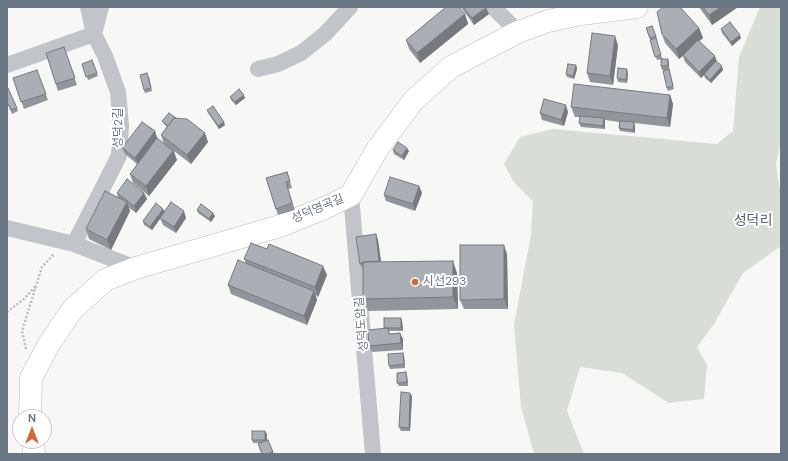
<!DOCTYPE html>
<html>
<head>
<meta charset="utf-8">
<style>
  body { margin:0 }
  #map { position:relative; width:788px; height:461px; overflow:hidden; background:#f7f7f5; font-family:"DM Sans",sans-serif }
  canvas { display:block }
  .frame { position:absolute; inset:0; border:8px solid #697683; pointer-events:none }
  .north { position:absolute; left:12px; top:409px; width:40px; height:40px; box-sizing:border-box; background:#fff; border:1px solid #c3c8cd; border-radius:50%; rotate:0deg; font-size:11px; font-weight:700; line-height:16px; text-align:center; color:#697683 }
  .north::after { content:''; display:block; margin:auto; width:14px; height:18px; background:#d36639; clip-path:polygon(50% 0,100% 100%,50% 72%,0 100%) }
</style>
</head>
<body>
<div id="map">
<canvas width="788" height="461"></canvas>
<div class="frame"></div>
<div class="north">N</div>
</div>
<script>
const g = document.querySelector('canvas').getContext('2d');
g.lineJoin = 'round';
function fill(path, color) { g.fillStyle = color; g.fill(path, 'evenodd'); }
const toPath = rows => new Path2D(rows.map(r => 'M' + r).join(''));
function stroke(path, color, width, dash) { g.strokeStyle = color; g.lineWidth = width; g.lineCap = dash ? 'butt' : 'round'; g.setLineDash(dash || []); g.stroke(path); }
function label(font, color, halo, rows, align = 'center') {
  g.font = font + ' "DM Sans","Noto Sans KR",sans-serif'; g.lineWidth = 4; g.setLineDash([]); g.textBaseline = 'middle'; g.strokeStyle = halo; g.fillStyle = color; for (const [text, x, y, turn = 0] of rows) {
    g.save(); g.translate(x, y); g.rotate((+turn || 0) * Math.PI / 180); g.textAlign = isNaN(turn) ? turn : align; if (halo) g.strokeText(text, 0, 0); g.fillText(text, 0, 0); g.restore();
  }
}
fill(toPath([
  [760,7,781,7,781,140,776,164,781,198,781,246,743,273,714,324,697,347,707,365,704,399,669,403,622,373,580,367,567,411,584,454,534,454,521,407,514,324,531,235,533,202,513,181,504,164,520,137,553,129,717,144,733,131,739,57]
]), '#d8ded6');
const secondary = toPath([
  [30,417,31,378,49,344,72,310,105,280,136,268,280,226,327,207,351,195,378,148,413,101,451,67,518,32,548,21,581,14,637,7],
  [33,441,34,454]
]);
stroke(secondary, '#b6babe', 23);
stroke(toPath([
  [7,312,24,299,35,287],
  [26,349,22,331,42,267,54,254]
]), '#bbbdc0', 2.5, [2, 2]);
stroke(toPath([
  [493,7,518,32],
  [7,65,94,34,88,7],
  [258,69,278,64,301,53,325,34,350,7],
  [351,195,373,454],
  [7,228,74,244,136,268],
  [74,244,119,156,121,126,118,92,105,56,94,34,101,7]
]), '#c1c4c8', 16);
stroke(secondary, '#fff', 22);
fill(toPath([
  [461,7,486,7,489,14,474,25],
  [699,7,738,7,712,25],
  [465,14,468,24,420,63,409,49,406,40],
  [652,26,657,39,656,40,662,58,669,62,669,69,674,89,668,91,667,88,668,70,662,70,661,66,661,59,657,60,646,28],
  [699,28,703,38,699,41,723,70,711,83,705,78,704,75,701,78,685,62,683,56,679,59,665,43,662,34],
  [721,29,741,38,732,46,722,33],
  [618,45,613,85,590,82,587,73],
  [64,47,77,85,58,91,46,53],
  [92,60,98,76,88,80,82,64],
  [576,65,577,69,574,79,567,77,566,74],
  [37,70,48,100,24,109,13,78],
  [628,73,627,83,618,82,617,78],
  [149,76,152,91,145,93,144,90],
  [670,95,673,104,670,127,634,123,635,126,635,133,620,131,619,128,619,122,605,120,605,129,581,127,579,123,580,117,575,117,571,107],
  [230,97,245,98,236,105,231,100],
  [7,102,17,108,18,111,12,114],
  [207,110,225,125,219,129,208,113],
  [568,112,564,126,542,120,540,113],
  [176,118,208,142,191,164,174,151,177,160,149,196,133,183,130,174,137,164,125,154,122,148,155,131,157,138,148,150,164,144,161,135,167,127,164,124,162,121],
  [393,150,409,151,404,160,394,154],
  [287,172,292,188,288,189,295,210,278,215,266,178],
  [419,186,422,193,415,211,386,201,384,195],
  [117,193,144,193,147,199,136,213,128,207,130,211,111,250,89,239,86,229,118,198],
  [197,210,215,216,211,222,198,213],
  [165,212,186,218,176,233,163,225,160,218,163,214,152,230,144,225,143,221],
  [376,234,378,240,381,262,457,273,458,309,368,311,363,299,363,270,360,264],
  [507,254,508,309,464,309,460,300],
  [244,259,327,275,318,297,316,295,317,300,307,325,231,294,228,285,246,263],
  [402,321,403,331,389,331,390,334,400,333,403,339,403,350,372,352,369,346,384,329],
  [403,353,404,356,405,368,390,369,389,366],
  [406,372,407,375,408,386,399,386,397,383],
  [412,396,410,431,401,431,399,427],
  [267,434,267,441,268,440,274,454,261,454,261,443,253,443,252,440]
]), '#91969c');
fill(toPath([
  [721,7,738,7,712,25,709,15],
  [486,8,489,14,474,25,472,18],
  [465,14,468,24,420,63,417,53],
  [699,28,703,38,679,59,676,49],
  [740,35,741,38,732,46,731,42],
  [615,36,618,45,613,85,610,76],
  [715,56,717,62,701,78,699,72],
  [668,59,669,62,669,70,668,66],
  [576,65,577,69,574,79,573,76],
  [722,66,723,70,711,83,710,80],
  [627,69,628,73,627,83,626,80],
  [244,95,245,98,236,105,235,102],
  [670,95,673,104,670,127,667,118],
  [566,105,568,112,564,126,561,120],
  [604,118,605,122,605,129,603,126],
  [224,122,225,125,219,129,218,126],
  [634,122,635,126,635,133,633,130],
  [155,131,157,138,138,164,135,158],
  [205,133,208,142,191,164,187,155],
  [407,148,409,151,404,160,402,156],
  [173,151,177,160,149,196,146,186],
  [419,186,422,193,415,211,413,204],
  [144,193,147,199,136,213,134,206],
  [127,202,130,211,111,250,107,240],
  [163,209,165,212,152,230,150,227],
  [184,211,186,218,176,233,174,227],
  [213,213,215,216,211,222,209,219],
  [376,234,378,240,382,268,379,261],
  [504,245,507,254,508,309,504,299],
  [453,261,457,273,458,309,453,297],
  [323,266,327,275,318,297,315,287],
  [314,291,317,300,307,325,304,316],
  [401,318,402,321,403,331,401,328],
  [400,333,403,339,403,350,401,343],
  [403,353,404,356,405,368,404,364],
  [406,372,407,375,408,386,407,382],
  [410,393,412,396,410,431,409,428],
  [265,431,267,434,267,443,265,440]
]), '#767a7f');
const building = toPath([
  [446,7,459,7,465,14,417,53,406,40,446,7],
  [463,7,486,7,486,8,472,18,463,7],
  [663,7,680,7,699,28,676,49,662,34,657,12,663,7],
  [703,7,721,7,709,15,703,7],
  [730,22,740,35,731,42,721,29,730,22],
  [652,26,656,36,650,38,646,28,652,26],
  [592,33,615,36,610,76,587,73,592,33],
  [656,38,661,55,655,57,650,40,656,38],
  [698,40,715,56,699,72,683,55,698,40],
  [64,47,75,78,56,84,46,53,64,47],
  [661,59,668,59,668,66,661,66,661,59],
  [92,60,97,73,86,77,82,64,92,60],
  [716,61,722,66,710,80,704,74,716,61],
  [568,64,576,65,573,76,566,74,568,64],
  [618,68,627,69,626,80,617,78,618,68],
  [669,69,673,86,667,88,663,71,669,69],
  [37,70,46,94,21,102,13,78,37,70],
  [147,73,151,88,144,90,140,75,147,73],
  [574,84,670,95,667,118,571,107,574,84],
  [7,88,8,88,17,108,11,110,7,102,7,88],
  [239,89,244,95,235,102,230,97,239,89],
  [544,99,566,105,561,120,540,113,544,99],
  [213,106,224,122,218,126,207,110,213,106],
  [169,113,176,118,174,118,168,126,162,121,169,113],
  [580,116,604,118,603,126,579,123,580,116],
  [174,118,187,119,205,133,187,155,161,135,174,118],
  [620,121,634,122,633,130,619,128,620,121],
  [142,122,155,131,135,158,122,148,142,122],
  [157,138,173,151,146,186,130,174,157,138],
  [398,142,407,148,402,156,393,150,398,142],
  [287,172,290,181,286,182,292,203,276,209,266,178,287,172],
  [390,177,419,186,413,204,384,195,390,177],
  [127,179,144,193,134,206,117,193,127,179],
  [105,191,127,202,107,240,86,229,105,191],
  [171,202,184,211,174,227,160,218,171,202],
  [156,203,163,209,150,227,143,221,156,203],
  [201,204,213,213,209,219,197,210,201,204],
  [376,234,379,261,363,262,363,263,360,264,356,237,376,234],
  [251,243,267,249,269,244,323,266,315,287,244,259,251,243],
  [460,245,504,245,504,299,460,300,460,245],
  [238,260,314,291,304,316,228,285,238,260],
  [453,261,453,297,363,299,363,262,453,261],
  [384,318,401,318,401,328,384,328,384,318],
  [388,328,389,334,400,333,401,343,369,346,368,330,388,328],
  [403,353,404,364,389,366,388,354,403,353],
  [406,372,407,382,397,383,397,373,406,372],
  [401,392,410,393,409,428,399,427,401,392],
  [252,431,265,431,265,440,252,440,252,431],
  [268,440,273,452,267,454,262,454,258,444,268,440]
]);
fill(building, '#a9afb5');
stroke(building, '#767a7f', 1);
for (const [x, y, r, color] of [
  [415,282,4,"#d36639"]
]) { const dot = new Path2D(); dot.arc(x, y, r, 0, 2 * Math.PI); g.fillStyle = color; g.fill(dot); stroke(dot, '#fff', 1.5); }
label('12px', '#697683', '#fff', [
  ["성덕2길",119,128,-90],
  ["성덕영곡길",318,209,-23],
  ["성덕도암길",362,324,-95]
]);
label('12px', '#697683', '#fff', [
  ["시선293",423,282]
], 'left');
label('14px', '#565f68', '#fff', [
  ["성덕리",753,221]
]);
</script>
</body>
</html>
